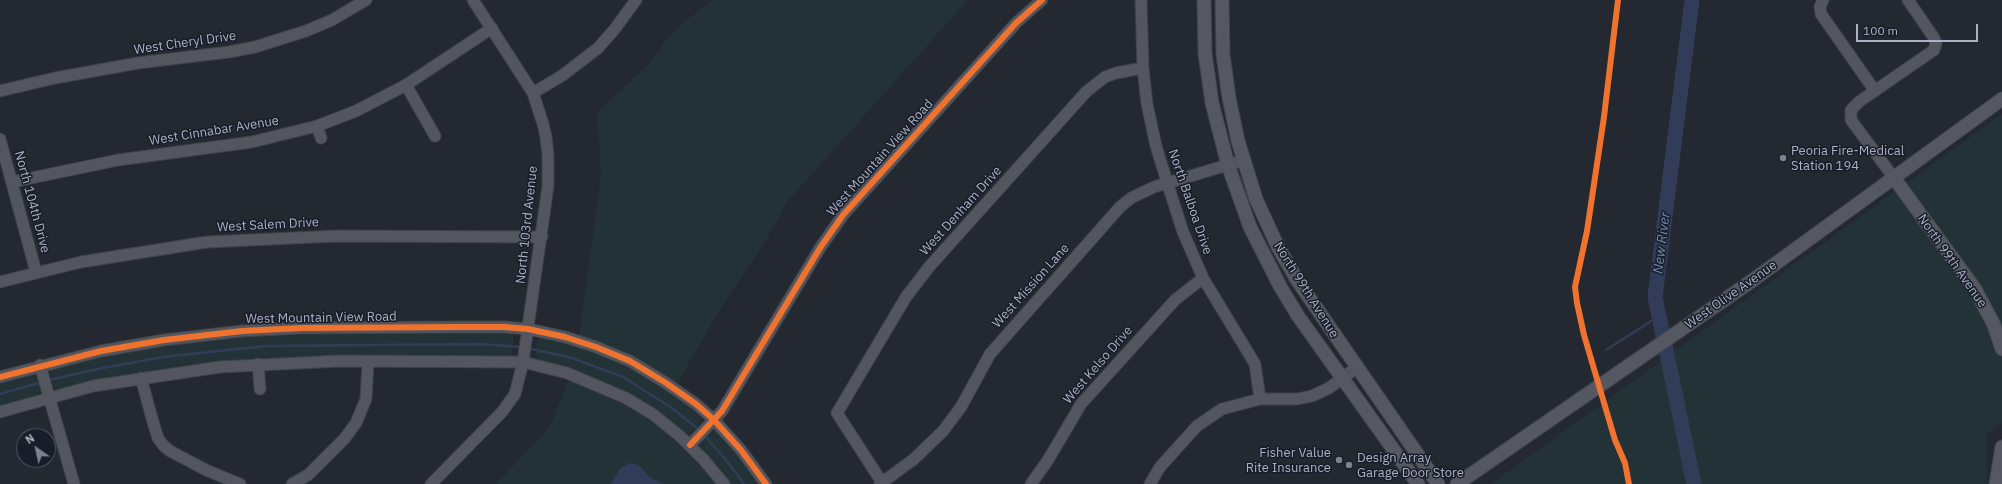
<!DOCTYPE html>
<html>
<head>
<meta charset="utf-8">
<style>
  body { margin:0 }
  #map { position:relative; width:2002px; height:484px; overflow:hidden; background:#242830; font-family:"IBM Plex Sans",sans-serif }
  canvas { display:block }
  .north { position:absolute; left:16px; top:428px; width:40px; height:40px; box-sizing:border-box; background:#181d2a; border:1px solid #535967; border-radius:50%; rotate:326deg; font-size:11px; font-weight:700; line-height:16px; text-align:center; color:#acb2c3 }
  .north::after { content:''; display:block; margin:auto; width:14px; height:18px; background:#7c8290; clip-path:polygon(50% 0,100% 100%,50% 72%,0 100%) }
  .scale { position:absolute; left:1856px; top:24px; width:122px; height:18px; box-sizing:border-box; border:2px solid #acb2c3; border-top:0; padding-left:5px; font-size:12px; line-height:14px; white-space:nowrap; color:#acb2c3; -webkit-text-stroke:3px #181d2a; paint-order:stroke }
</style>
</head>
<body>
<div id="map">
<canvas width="2002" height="484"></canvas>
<div class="north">N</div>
<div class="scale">100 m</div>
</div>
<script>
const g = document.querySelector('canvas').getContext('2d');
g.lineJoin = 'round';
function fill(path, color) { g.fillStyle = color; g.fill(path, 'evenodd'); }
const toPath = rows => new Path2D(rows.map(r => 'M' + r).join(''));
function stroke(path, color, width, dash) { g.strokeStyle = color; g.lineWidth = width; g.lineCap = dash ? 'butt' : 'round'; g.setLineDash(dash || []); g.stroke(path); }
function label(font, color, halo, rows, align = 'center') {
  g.font = font + ' "IBM Plex Sans",sans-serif'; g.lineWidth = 3; g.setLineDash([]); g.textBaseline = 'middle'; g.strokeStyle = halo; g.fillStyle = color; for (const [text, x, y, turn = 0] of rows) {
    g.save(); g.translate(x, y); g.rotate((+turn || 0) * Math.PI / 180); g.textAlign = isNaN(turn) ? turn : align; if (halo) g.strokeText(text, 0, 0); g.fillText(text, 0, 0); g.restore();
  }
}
fill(toPath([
  [712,0,968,0,787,202,768,237,719,311,677,384,638,360,579,336,601,175,597,112,650,63,666,40,684,22],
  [2002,114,2002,423,1986,434,1987,484,1491,484],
  [303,331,511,333,514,337,512,353,508,356,504,357,355,357,257,359,207,364,149,372,59,390,54,388,50,374,51,367,165,343],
  [542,336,583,347,641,371,702,415,701,421,692,432,686,434,643,403,619,388,585,374,540,361,536,356,536,345,537,340],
  [35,373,41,387,38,395,0,407,0,381],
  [569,379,600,390,637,410,665,429,688,450,717,484,496,484,545,433,553,419],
  [714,431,717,431,739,454,760,484,729,484,700,447,702,441]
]), '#223236');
fill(toPath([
  [629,463,639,465,650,478,664,484,610,484,620,469]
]), '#313d58');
stroke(toPath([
  [527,348,572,358,623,377,672,408,699,430],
  [1606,350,1659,316],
  [49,380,103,368,163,357,266,346,479,344,522,347],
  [0,394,42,382],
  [704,435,727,461,744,484]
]), '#313d58', 2.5);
stroke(toPath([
  [1692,0,1655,297,1694,484]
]), '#313d58', 15);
const minor = toPath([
  [1141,0,1143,68,1147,104,1156,146,1167,182,1183,232,1203,278,1255,364,1260,399],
  [1823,0,1820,7,1821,14,1875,91],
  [406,85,435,136],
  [0,91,55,78,138,63,229,52,255,47,306,31,332,20,366,0],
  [533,93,563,75,598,48,614,30,636,0],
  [317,126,321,138],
  [0,139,36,272],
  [1894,178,1851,120,1851,110,1860,101,1934,50,1936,43,1934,38,1908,0],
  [12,182,118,160,252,142,317,126,356,111,406,85,492,28],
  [0,282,81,262,207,242,337,236,542,237],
  [258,364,260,389],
  [40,365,74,484],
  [0,377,101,351,164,340,242,331,301,328,457,327,504,327,528,329,565,337,596,347,630,361,666,383,696,404,714,420,741,450,766,484],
  [141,378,153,422,158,438,163,445,170,451,206,470,240,484],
  [0,412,93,386,220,367,339,361,523,362,567,373,626,398,654,415,681,437,703,459,724,484],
  [690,445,722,411,820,248,843,215,1016,23,1042,0],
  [292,484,308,475,345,438,356,423,366,399,368,362],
  [431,484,502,412,515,394,523,362,548,186,548,155,546,137,543,124,533,93,473,0],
  [880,484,914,459,943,431,961,407,990,354,1120,207,1131,198,1154,187,1244,160],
  [883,484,837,413,906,297,929,267,1086,92,1105,77,1116,73,1143,68],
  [1031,484,1048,460,1081,404,1175,300,1203,278],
  [1150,484,1160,467,1197,426,1222,409,1260,399,1297,399,1312,396,1329,388,1356,368]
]);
const major = toPath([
  [1204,0,1205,53,1212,103,1228,165,1250,227,1280,286,1298,316,1418,484],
  [1222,0,1223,54,1229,98,1238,141,1256,199,1278,247,1297,280,1438,484],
  [1894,178,1975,289,1994,325,2002,349],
  [1457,484,1753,280,2002,99],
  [1996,484,2002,447]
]);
stroke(minor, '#404249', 13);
stroke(major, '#41454d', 15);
stroke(minor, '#53565e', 11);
stroke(major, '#555861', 13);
stroke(toPath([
  [1618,0,1604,117,1587,231,1575,287,1577,303,1584,335,1615,440,1625,463,1629,484],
  [0,377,101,351,164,340,242,331,301,328,457,327,504,327,528,329,565,337,596,347,630,361,666,383,696,404,714,420,741,450,766,484],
  [690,445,722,411,820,248,843,215,1016,23,1042,0]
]), '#ef722f', 6);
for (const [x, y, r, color] of [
  [1783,158,4,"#7c8290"],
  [1339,460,4,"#7c8290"],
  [1349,465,4,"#7c8290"]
]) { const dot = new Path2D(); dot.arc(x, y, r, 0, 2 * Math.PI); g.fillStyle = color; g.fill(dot); stroke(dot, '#181d2a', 1.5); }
label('13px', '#acb2c3', '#181d2a', [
  ["West Cheryl Drive",185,43,-8],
  ["West Cinnabar Avenue",214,131,-9],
  ["West Mountain View Road",880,158,-48],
  ["North 104th Drive",32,202,75],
  ["North Balboa Drive",1190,202,71],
  ["West Denham Drive",961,211,-48],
  ["West Salem Drive",268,225,-3],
  ["North 103rd Avenue",527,225,-84],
  ["North 99th Avenue",1952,261,55],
  ["West Mission Lane",1031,286,-48],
  ["North 99th Avenue",1306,290,58],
  ["West Olive Avenue",1731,295,-35],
  ["West Mountain View Road",321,318,-1],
  ["West Kelso Drive",1098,365,-49]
]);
label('13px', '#acb2c3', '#181d2a', [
  ["Peoria Fire-Medical",1791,151],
  ["Station 194",1791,166],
  ["Fisher Value",1331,453,"right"],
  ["Rite Insurance",1331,468,"right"],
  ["Design Array",1357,458],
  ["Garage Door Store",1357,473]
], 'left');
label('italic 14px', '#7486ab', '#181d2a', [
  ["New River",1662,243,-83]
]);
</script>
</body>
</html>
